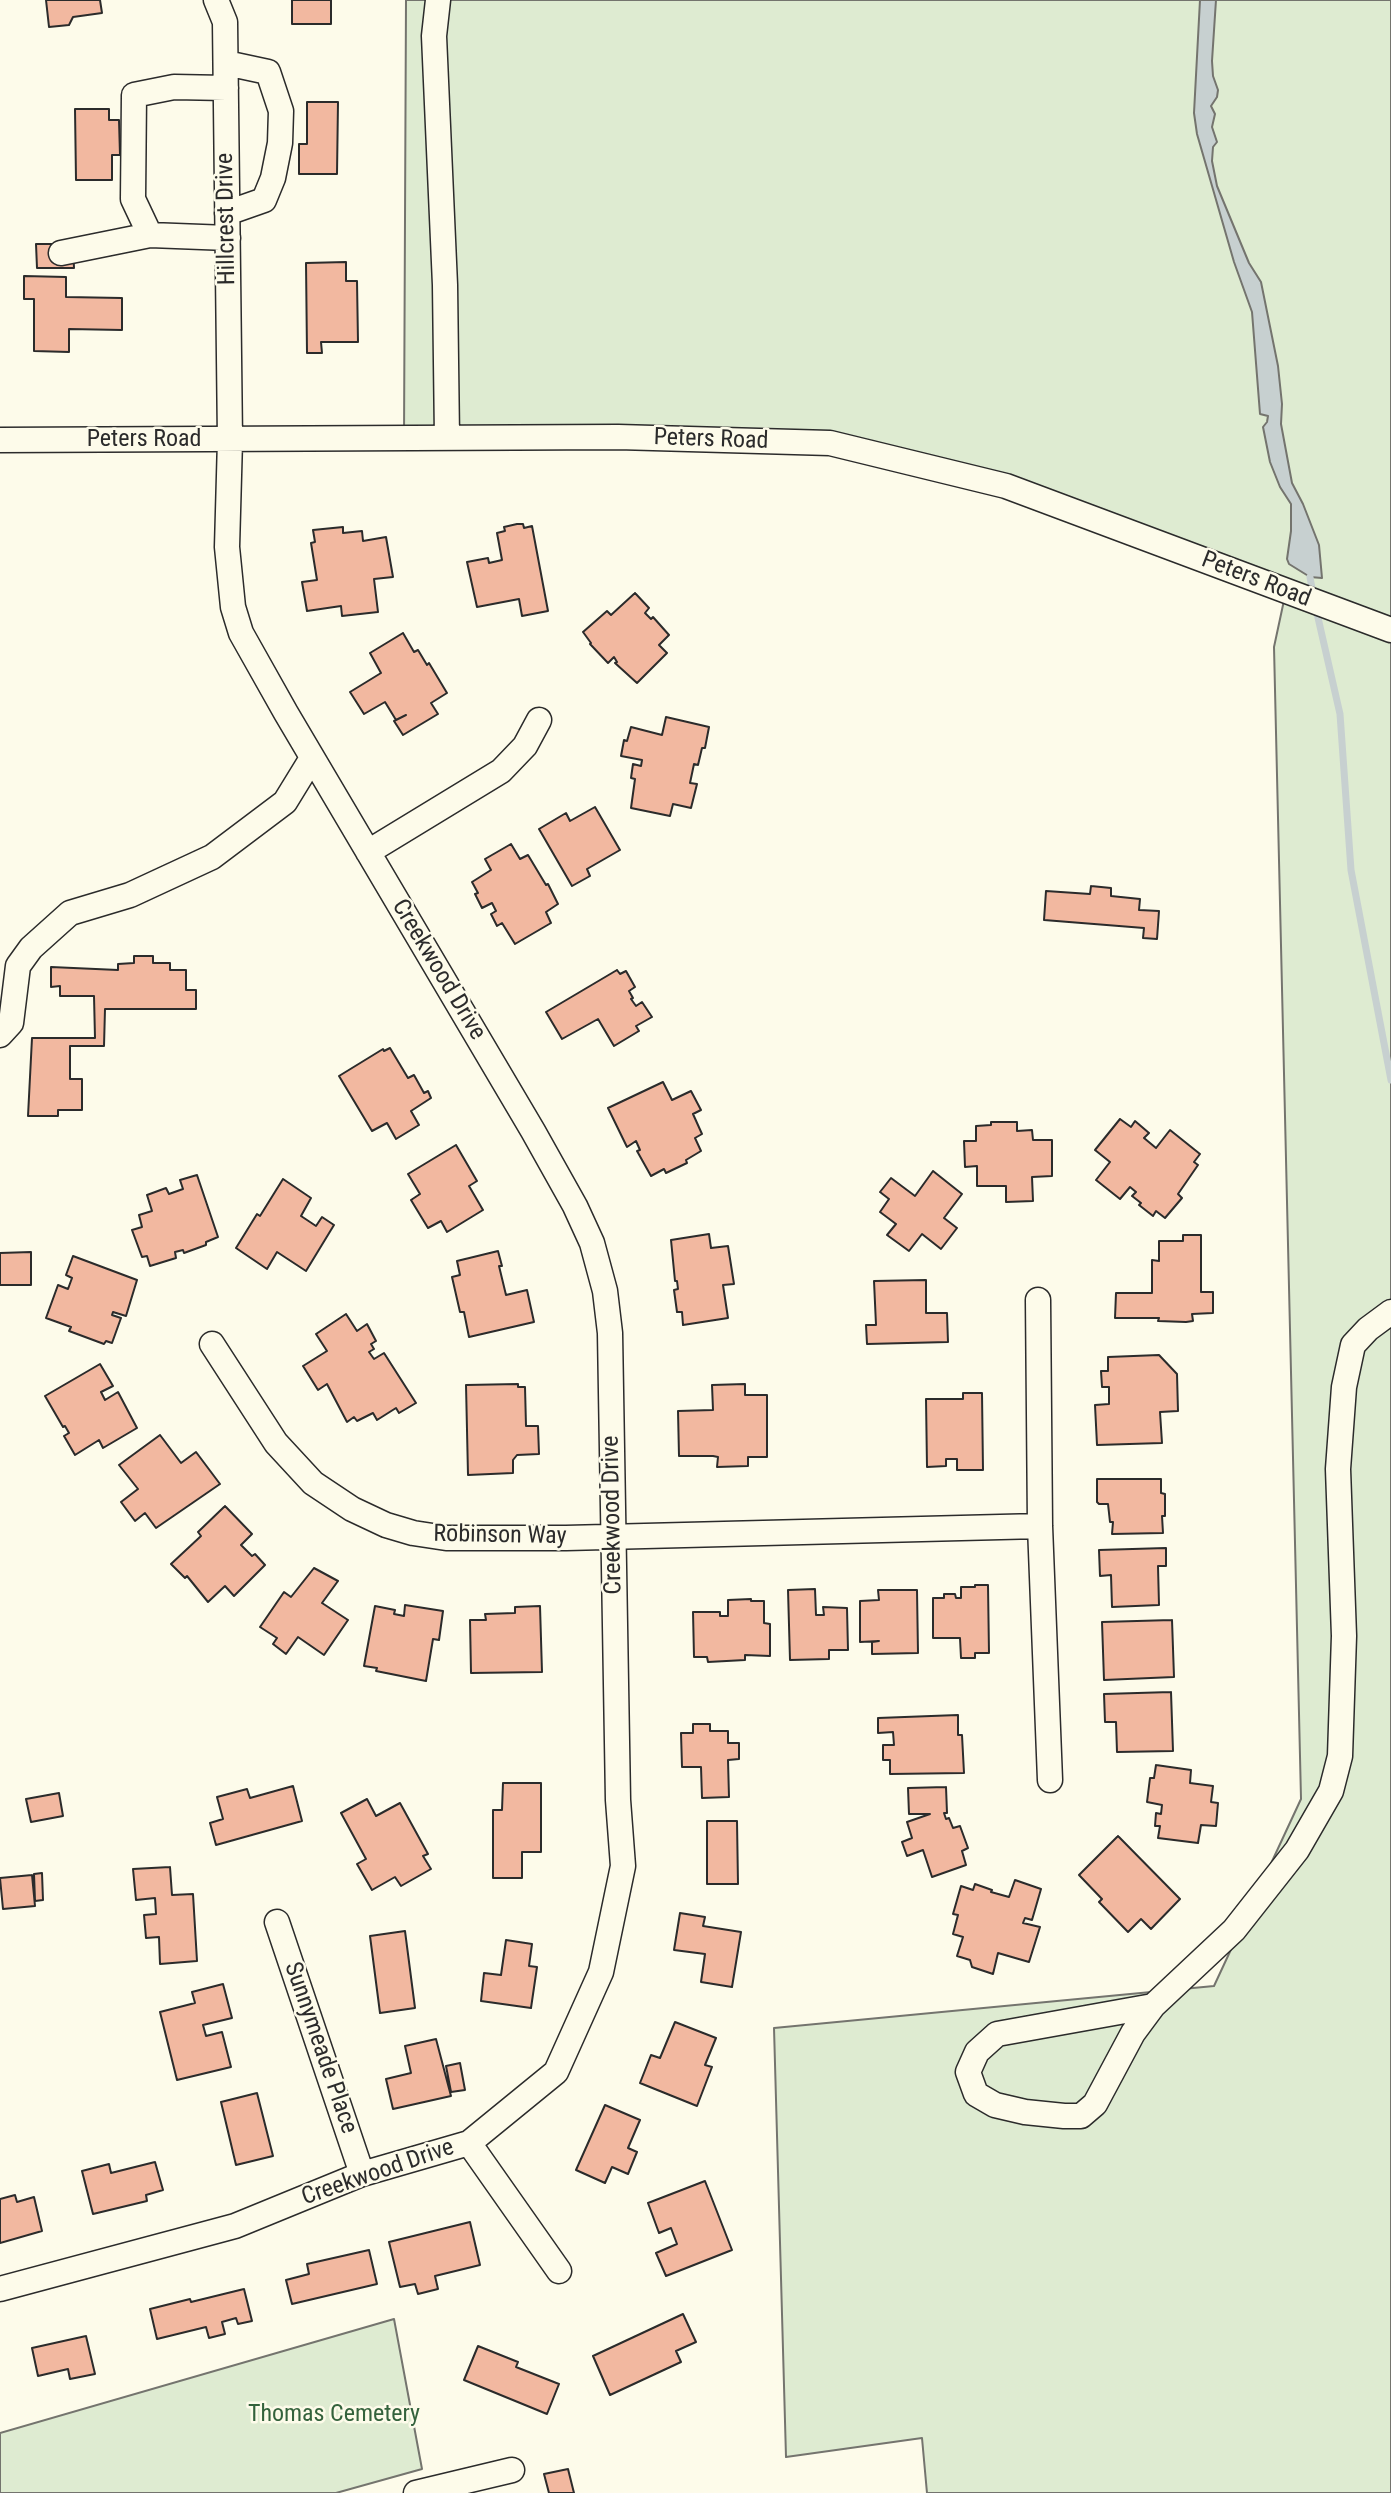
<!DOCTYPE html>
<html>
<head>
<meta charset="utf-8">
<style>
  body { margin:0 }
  canvas { display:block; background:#fdfbea }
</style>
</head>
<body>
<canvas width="1391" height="2493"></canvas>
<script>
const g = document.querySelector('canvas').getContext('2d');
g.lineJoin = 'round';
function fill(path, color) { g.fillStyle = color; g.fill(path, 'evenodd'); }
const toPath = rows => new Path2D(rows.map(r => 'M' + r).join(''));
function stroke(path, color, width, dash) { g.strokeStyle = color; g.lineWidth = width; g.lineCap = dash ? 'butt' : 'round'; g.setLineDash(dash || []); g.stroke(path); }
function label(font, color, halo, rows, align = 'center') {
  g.font = font + ' "Roboto Condensed",sans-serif'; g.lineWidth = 5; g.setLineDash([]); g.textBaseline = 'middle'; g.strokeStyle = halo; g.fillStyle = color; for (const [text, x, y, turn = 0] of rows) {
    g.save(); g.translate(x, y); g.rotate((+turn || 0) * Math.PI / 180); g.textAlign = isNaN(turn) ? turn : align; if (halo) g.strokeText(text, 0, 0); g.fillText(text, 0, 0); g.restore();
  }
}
const green = toPath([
  [406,0,1391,0,1391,2493,927,2493,922,2438,786,2457,774,2028,1214,1986,1301,1799,1274,647,1286,591,1006,486,830,443,404,438,406,0],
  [394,2319,422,2469,336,2493,0,2493,0,2433,394,2319]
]);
fill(green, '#deebd1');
stroke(green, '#74746e', 2);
const water = toPath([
  [1200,0,1216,0,1212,61,1213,76,1218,90,1217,97,1211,106,1215,114,1212,127,1217,142,1213,147,1212,161,1217,186,1249,263,1261,282,1278,366,1282,404,1281,424,1292,483,1303,504,1319,545,1322,578,1310,577,1289,564,1287,559,1291,531,1291,504,1280,487,1270,462,1263,427,1267,422,1268,416,1260,414,1252,312,1234,262,1197,134,1194,113,1200,0]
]);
fill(water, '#c7d0d0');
stroke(water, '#74746e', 2);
stroke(toPath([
  [1310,577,1313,594],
  [1316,609,1340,714,1351,870,1391,1080]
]), '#c7d0d0', 7);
const building = toPath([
  [46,0,100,0,102,13,73,17,69,25,49,27,46,0],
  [292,0,331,0,331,24,292,24,292,0],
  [307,102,338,102,337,174,299,174,299,144,307,144,307,102],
  [75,109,109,109,109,120,119,120,120,155,112,155,112,180,76,180,75,109],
  [36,244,73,244,74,268,37,268,36,244],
  [346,262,346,281,357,281,358,342,321,342,322,353,307,353,306,263,346,262],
  [24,276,66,277,66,297,122,298,122,330,69,329,69,352,34,351,34,299,24,299,24,276],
  [517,524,523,524,524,528,532,526,548,611,522,616,519,599,477,607,467,562,488,558,489,563,502,560,497,533,505,531,504,527,517,524],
  [343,527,343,533,362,531,363,541,386,537,393,577,374,579,378,612,342,616,341,606,307,611,302,582,317,580,311,543,315,542,313,530,343,527],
  [635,593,649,608,645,613,651,619,653,617,669,635,659,645,667,653,637,683,615,663,617,662,614,657,608,663,590,644,591,643,583,632,607,611,611,615,635,593],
  [403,633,414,652,418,650,427,665,429,663,447,693,431,703,438,714,403,735,394,721,406,715,396,720,385,702,364,714,350,692,381,673,370,653,403,633],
  [666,717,709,727,705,748,702,748,698,765,694,764,690,783,697,784,691,808,673,804,670,816,631,808,635,779,631,778,633,764,641,766,642,760,621,756,624,740,627,741,631,727,662,735,666,717],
  [595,807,620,850,587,869,590,876,572,886,539,829,566,813,570,821,595,807],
  [511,844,520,859,528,855,546,885,548,884,558,904,546,912,551,923,515,944,502,923,497,926,491,914,496,911,492,903,482,908,475,894,478,893,472,882,491,870,485,859,511,844],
  [1091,886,1111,888,1111,896,1140,899,1139,910,1159,911,1157,939,1143,938,1144,928,1044,920,1046,891,1090,894,1091,886],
  [134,956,153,956,153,963,170,963,170,970,186,970,186,990,196,990,196,1009,105,1009,104,1046,70,1046,70,1079,82,1079,82,1110,58,1110,58,1116,28,1116,32,1038,95,1038,94,996,60,996,60,986,51,987,51,967,118,970,118,964,134,963,134,956],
  [617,970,620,974,626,971,635,987,629,991,633,998,631,999,636,1006,642,1002,652,1017,636,1026,639,1031,614,1046,598,1019,562,1039,546,1012,617,970],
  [390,1048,408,1078,414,1075,424,1093,428,1091,431,1098,411,1111,419,1125,396,1139,387,1123,372,1131,339,1076,383,1049,384,1051,390,1048],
  [663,1082,672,1100,691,1091,701,1110,693,1114,702,1134,695,1138,701,1151,686,1160,687,1163,666,1173,664,1169,651,1176,637,1151,640,1150,636,1141,627,1147,608,1108,663,1082],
  [1120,1119,1131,1127,1135,1121,1149,1133,1144,1138,1156,1148,1170,1130,1200,1154,1194,1162,1198,1165,1178,1194,1182,1198,1165,1218,1156,1211,1153,1216,1139,1205,1141,1203,1132,1196,1136,1192,1130,1187,1120,1199,1096,1180,1110,1162,1095,1150,1120,1119],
  [991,1122,1017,1122,1017,1131,1032,1130,1033,1140,1052,1140,1052,1176,1032,1177,1033,1201,1006,1202,1006,1186,977,1186,977,1166,965,1167,964,1141,976,1141,976,1126,991,1125,991,1122],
  [456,1145,477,1181,469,1186,483,1210,447,1232,441,1221,428,1228,411,1200,420,1194,408,1174,456,1145],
  [933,1171,962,1194,944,1218,957,1228,941,1249,922,1234,909,1251,887,1235,896,1224,880,1212,889,1199,880,1192,891,1178,915,1196,933,1171],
  [197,1175,218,1237,206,1242,206,1245,184,1253,183,1250,175,1252,176,1258,150,1266,147,1256,142,1257,132,1230,142,1227,139,1215,152,1211,147,1195,166,1188,169,1194,183,1189,180,1180,197,1175],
  [283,1179,311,1198,301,1216,316,1226,322,1217,334,1225,306,1271,277,1252,267,1269,236,1248,257,1214,260,1216,283,1179],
  [709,1234,711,1248,728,1246,734,1284,723,1285,728,1318,683,1325,682,1312,677,1312,674,1290,678,1289,677,1281,675,1281,671,1240,709,1234],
  [1183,1235,1201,1235,1201,1292,1213,1292,1213,1313,1192,1314,1193,1321,1186,1322,1158,1321,1159,1318,1115,1318,1116,1293,1152,1293,1152,1260,1159,1261,1159,1241,1183,1241,1183,1235],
  [498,1251,502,1266,499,1266,506,1295,527,1290,534,1322,469,1337,464,1312,460,1312,452,1277,460,1275,457,1261,498,1251],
  [31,1252,31,1285,0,1285,0,1253,31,1252],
  [73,1256,137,1280,126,1316,113,1312,112,1315,121,1318,112,1343,106,1341,104,1344,69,1331,71,1327,46,1318,58,1285,68,1289,72,1278,66,1275,73,1256],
  [926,1280,926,1313,947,1313,948,1342,867,1344,866,1325,876,1325,874,1281,926,1280],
  [346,1314,357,1331,367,1324,376,1341,371,1344,374,1349,369,1352,374,1359,384,1353,416,1403,399,1413,396,1408,377,1420,373,1413,357,1421,354,1417,347,1422,327,1384,318,1390,303,1366,327,1351,316,1334,346,1314],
  [1159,1355,1177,1374,1178,1411,1160,1412,1162,1443,1097,1445,1095,1405,1109,1404,1109,1387,1102,1387,1101,1371,1108,1371,1108,1357,1159,1355],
  [100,1364,113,1386,101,1392,105,1400,118,1392,137,1428,103,1448,99,1440,75,1455,64,1436,69,1433,65,1426,63,1427,45,1396,100,1364],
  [518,1384,518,1387,525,1387,526,1426,538,1426,539,1454,517,1455,513,1460,513,1473,468,1475,466,1385,518,1384],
  [745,1384,745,1395,767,1395,767,1457,748,1457,748,1466,717,1467,718,1457,713,1456,679,1456,678,1411,713,1410,712,1385,745,1384],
  [963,1393,982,1393,983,1470,957,1470,957,1459,946,1459,946,1466,927,1467,926,1399,963,1399,963,1393],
  [160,1435,181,1463,196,1452,220,1484,156,1528,145,1513,135,1521,121,1502,138,1489,119,1465,160,1435],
  [1097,1479,1161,1479,1161,1493,1165,1494,1165,1516,1162,1516,1163,1533,1112,1534,1113,1522,1110,1522,1108,1504,1099,1504,1097,1502,1097,1479],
  [225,1506,252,1534,241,1545,252,1556,255,1554,265,1565,234,1596,225,1586,208,1602,187,1576,185,1578,171,1564,201,1536,198,1532,225,1506],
  [1166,1548,1166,1566,1158,1566,1159,1605,1112,1607,1111,1575,1100,1576,1099,1550,1166,1548],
  [314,1568,338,1581,322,1603,348,1620,324,1655,298,1637,286,1654,273,1644,277,1638,260,1627,284,1592,291,1597,314,1568],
  [975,1585,988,1585,989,1653,975,1653,975,1658,961,1658,960,1638,933,1638,933,1598,944,1598,944,1594,955,1594,956,1598,961,1598,961,1587,975,1587,975,1585],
  [815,1589,816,1615,824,1615,823,1607,847,1608,848,1650,829,1650,829,1659,790,1660,788,1590,815,1589],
  [878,1590,917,1590,918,1653,872,1654,872,1642,879,1641,860,1642,860,1601,879,1600,878,1590],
  [751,1599,751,1601,764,1601,764,1623,770,1624,770,1656,745,1655,745,1660,708,1662,707,1657,694,1657,693,1612,720,1612,720,1616,728,1616,728,1600,751,1599],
  [405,1605,443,1611,439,1640,433,1639,426,1681,376,1671,377,1668,364,1666,375,1606,395,1610,394,1614,404,1616,405,1605],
  [540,1606,542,1672,471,1673,470,1620,486,1620,485,1614,515,1613,515,1607,540,1606],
  [1172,1620,1174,1677,1104,1680,1102,1622,1172,1620],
  [1171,1692,1173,1751,1117,1752,1116,1722,1105,1722,1104,1694,1171,1692],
  [958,1715,958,1735,962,1735,964,1773,890,1774,890,1760,883,1760,883,1745,894,1745,893,1732,878,1733,878,1718,958,1715],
  [693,1724,710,1724,710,1731,728,1731,728,1743,739,1743,739,1759,728,1760,729,1797,702,1798,701,1767,682,1767,681,1733,693,1733,693,1724],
  [1156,1765,1191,1770,1190,1783,1213,1786,1211,1802,1218,1803,1216,1826,1201,1825,1198,1843,1158,1838,1160,1826,1155,1826,1156,1813,1161,1814,1162,1805,1147,1802,1150,1778,1154,1778,1156,1765],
  [503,1783,541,1783,541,1852,522,1852,522,1878,493,1878,493,1810,502,1810,503,1783],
  [293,1786,302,1821,216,1845,210,1823,223,1819,217,1797,247,1789,250,1798,293,1786],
  [946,1787,947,1813,944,1813,946,1819,949,1818,953,1828,960,1826,968,1848,962,1851,966,1865,932,1877,923,1850,907,1856,902,1842,912,1838,907,1822,930,1814,909,1814,908,1788,946,1787],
  [59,1793,63,1816,31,1822,26,1799,59,1793],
  [367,1799,376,1816,400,1803,428,1854,423,1856,431,1869,401,1886,395,1877,372,1890,357,1864,366,1859,341,1813,367,1799],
  [707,1821,737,1821,738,1884,707,1884,707,1821],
  [1118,1836,1180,1899,1151,1929,1141,1919,1128,1932,1099,1902,1102,1899,1079,1875,1118,1836],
  [170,1867,172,1895,193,1894,197,1961,160,1964,159,1937,146,1938,144,1915,156,1914,155,1898,136,1900,133,1869,170,1867],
  [42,1873,43,1900,35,1901,34,1874,42,1873],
  [32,1875,35,1906,3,1909,0,1878,32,1875],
  [1015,1880,1041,1889,1032,1920,1025,1918,1023,1923,1040,1927,1029,1962,998,1953,993,1974,972,1967,970,1960,957,1956,963,1937,953,1934,958,1915,953,1914,961,1886,973,1890,975,1884,992,1890,991,1892,1009,1897,1015,1880],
  [680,1913,705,1917,703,1926,741,1932,732,1987,701,1982,705,1954,674,1950,680,1913],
  [405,1931,415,2008,380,2013,370,1936,405,1931],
  [506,1940,532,1944,529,1966,537,1967,531,2008,481,2001,484,1973,501,1975,506,1940],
  [223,1984,232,2018,203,2025,206,2036,222,2032,231,2067,177,2080,160,2012,195,2003,192,1992,223,1984],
  [675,2022,716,2038,705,2065,712,2067,697,2106,640,2083,651,2055,660,2058,675,2022],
  [436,2039,451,2096,393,2109,386,2079,411,2073,405,2046,436,2039],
  [460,2063,465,2090,451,2092,446,2066,460,2063],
  [257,2093,273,2156,236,2165,221,2102,257,2093],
  [605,2105,640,2120,628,2148,637,2152,628,2174,612,2167,605,2183,576,2170,605,2105],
  [155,2162,163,2190,146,2195,147,2201,93,2214,82,2171,109,2164,111,2173,155,2162],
  [705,2181,732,2250,666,2276,656,2253,677,2244,671,2228,659,2233,648,2203,705,2181],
  [15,2195,17,2202,34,2197,42,2231,0,2243,0,2199,15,2195],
  [470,2222,480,2265,435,2276,438,2289,418,2294,415,2284,400,2287,389,2242,470,2222],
  [369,2250,377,2284,292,2304,286,2280,309,2274,307,2264,369,2250],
  [244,2289,252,2321,238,2324,236,2318,222,2322,225,2334,209,2338,206,2327,157,2339,150,2309,190,2299,191,2302,244,2289],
  [683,2314,696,2342,676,2351,681,2362,610,2395,593,2356,683,2314],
  [86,2336,95,2374,70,2379,68,2369,38,2376,32,2348,86,2336],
  [478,2346,518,2362,516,2367,559,2384,547,2414,464,2380,478,2346],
  [568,2469,574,2493,549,2493,544,2474,568,2469]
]);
fill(building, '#f2b8a0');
stroke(building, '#2b2b2b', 2);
const minor = toPath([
  [438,0,434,36,445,285,447,438],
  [226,63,268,72,281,111,280,143,273,178,264,200,227,213],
  [150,235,133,199,134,95,174,87,226,88],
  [61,253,150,235,228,238],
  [0,440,618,437,830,443,1006,486,1391,630],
  [368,852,501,771,525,746,539,720],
  [0,1035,11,1023,18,966,31,948,70,913,130,895,212,857,285,802,312,758],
  [1038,1300,1040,1526,1050,1780],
  [212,1344,276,1443,313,1483,352,1509,386,1525,413,1533,446,1538,566,1538,1040,1526],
  [277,1922,362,2174],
  [1153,2006,997,2034,977,2052,968,2072,976,2094,995,2105,1025,2112,1064,2116,1081,2116,1095,2104,1133,2033,1153,2006,1234,1930,1297,1850,1331,1791,1340,1756,1344,1636,1338,1469,1344,1387,1353,1345,1368,1329,1391,1312],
  [469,2143,559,2271],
  [0,2289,235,2226,362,2174,469,2143,556,2072,601,1972,623,1866,618,1800,610,1333,605,1291,592,1243,575,1206,533,1131,286,713,241,633,233,607,227,547,230,440,225,22,216,0],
  [416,2493,512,2470]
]);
stroke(minor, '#2b2b2b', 27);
stroke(minor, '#fdfbea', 24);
label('24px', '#2b2b2b', '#fdfbea', [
  ["Hillcrest Drive",227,219,-91],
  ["Peters Road",144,440],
  ["Peters Road",711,440,2],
  ["Peters Road",1256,580,21],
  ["Creekwood Drive",438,970,59],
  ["Creekwood Drive",613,1515,-91],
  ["Robinson Way",500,1536,1],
  ["Sunnymeade Place",320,2048,71],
  ["Creekwood Drive",378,2173,-19]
]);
label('24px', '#34623c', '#fdfbea', [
  ["Thomas Cemetery",334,2415]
]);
</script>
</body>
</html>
